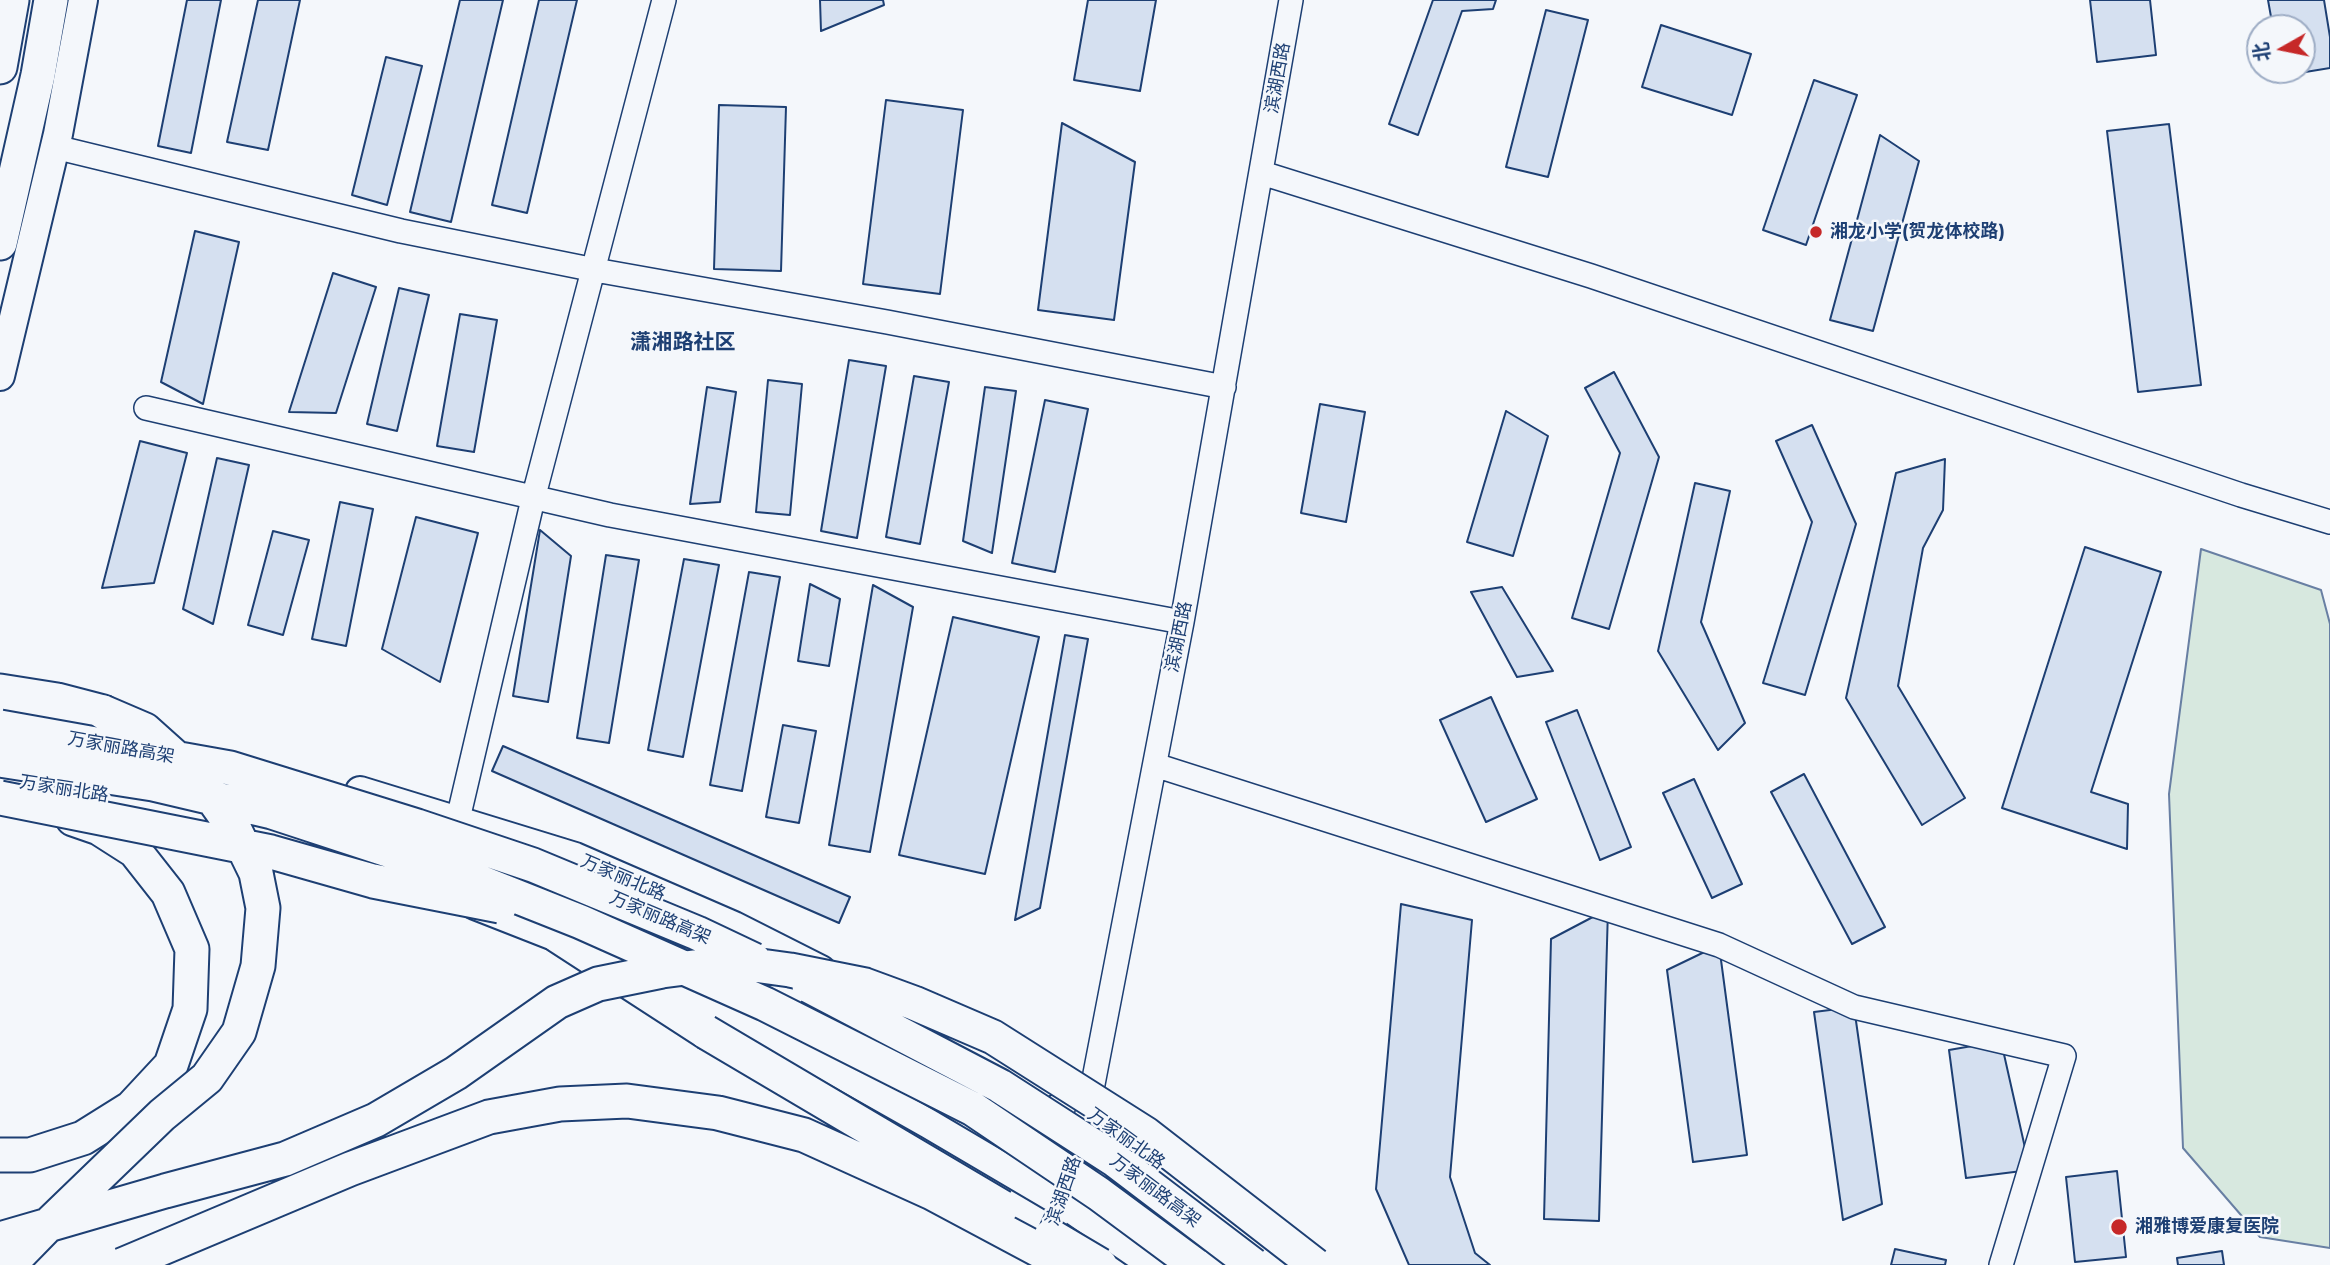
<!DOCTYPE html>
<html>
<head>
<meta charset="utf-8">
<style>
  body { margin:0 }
  #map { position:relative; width:2330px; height:1265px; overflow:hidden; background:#f4f7fb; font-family:Montserrat,"Noto Sans SC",sans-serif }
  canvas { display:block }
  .north { position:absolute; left:2246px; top:14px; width:70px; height:70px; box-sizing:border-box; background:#f4f7fb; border:2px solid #9eadc5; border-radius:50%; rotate:261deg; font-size:19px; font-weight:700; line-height:28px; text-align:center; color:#1d3f73 }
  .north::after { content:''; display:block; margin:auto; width:24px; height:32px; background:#c62828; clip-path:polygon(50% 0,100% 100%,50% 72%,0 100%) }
</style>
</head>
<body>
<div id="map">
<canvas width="2330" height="1265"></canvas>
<div class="north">北</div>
</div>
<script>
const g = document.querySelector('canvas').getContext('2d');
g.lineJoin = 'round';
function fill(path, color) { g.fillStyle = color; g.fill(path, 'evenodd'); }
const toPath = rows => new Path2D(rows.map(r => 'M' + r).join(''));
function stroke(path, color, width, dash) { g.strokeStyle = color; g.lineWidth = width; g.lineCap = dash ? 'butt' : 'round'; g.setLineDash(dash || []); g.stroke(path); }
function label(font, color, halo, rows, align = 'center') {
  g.font = font + ' Montserrat,"Noto Sans SC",sans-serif'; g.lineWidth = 5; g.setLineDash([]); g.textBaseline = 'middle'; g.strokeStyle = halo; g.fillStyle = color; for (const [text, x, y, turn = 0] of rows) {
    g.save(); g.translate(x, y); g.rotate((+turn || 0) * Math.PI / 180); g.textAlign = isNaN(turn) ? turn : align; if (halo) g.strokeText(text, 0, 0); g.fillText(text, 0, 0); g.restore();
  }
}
const green = toPath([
  [2201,549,2321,590,2330,624,2330,1248,2260,1237,2183,1148,2169,794,2201,549]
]);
fill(green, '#d7e8df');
stroke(green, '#687fa3', 2);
const building = toPath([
  [187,0,221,0,191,153,158,146,187,0],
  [258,0,300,0,268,150,227,142,258,0],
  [460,0,503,0,451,222,410,212,460,0],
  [539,0,577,0,527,213,492,205,539,0],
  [820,0,883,0,884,5,821,31,820,0],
  [1088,0,1156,0,1140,91,1074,80,1088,0],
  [1433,0,1496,0,1493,9,1462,11,1418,135,1389,124,1433,0],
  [2090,0,2150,0,2156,55,2097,62,2090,0],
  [2268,0,2324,0,2330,37,2330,68,2281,76,2280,70,2302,70,2302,28,2273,28,2268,0],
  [1546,10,1588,20,1548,177,1506,167,1546,10],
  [1661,25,1751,54,1732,115,1642,87,1661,25],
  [386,57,422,66,387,205,352,195,386,57],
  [1814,80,1857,95,1806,245,1763,230,1814,80],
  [886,100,963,110,940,294,863,284,886,100],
  [719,105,786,107,781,271,714,269,719,105],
  [1062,123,1135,162,1114,320,1038,310,1062,123],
  [2169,124,2201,385,2138,392,2107,131,2169,124],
  [1880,135,1919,161,1873,331,1830,320,1880,135],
  [195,231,239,242,203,404,161,382,195,231],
  [333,273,376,287,336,413,289,412,333,273],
  [399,288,429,295,397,431,367,424,399,288],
  [460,314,497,320,474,452,437,446,460,314],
  [849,360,886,366,857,538,821,531,849,360],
  [1614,372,1659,457,1609,629,1572,618,1620,453,1585,388,1614,372],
  [914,376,949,382,920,544,886,537,914,376],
  [768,380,802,384,790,515,756,512,768,380],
  [707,387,736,392,720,502,690,504,707,387],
  [985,387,1016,391,992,553,963,541,985,387],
  [1045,400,1088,409,1055,572,1012,563,1045,400],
  [1320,404,1365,412,1346,522,1301,513,1320,404],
  [1506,411,1548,436,1513,556,1467,542,1506,411],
  [1812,425,1856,524,1805,695,1763,683,1812,522,1776,441,1812,425],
  [140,441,187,453,154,583,102,588,140,441],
  [217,458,249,465,213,624,183,609,217,458],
  [1945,459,1943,510,1923,548,1898,686,1965,798,1922,825,1846,698,1896,473,1945,459],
  [1695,483,1730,491,1701,622,1745,723,1718,750,1658,651,1695,483],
  [340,502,373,509,346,646,312,639,340,502],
  [416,517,478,533,440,682,382,649,416,517],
  [540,530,571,556,548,702,513,696,540,530],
  [273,531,309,540,283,635,248,625,273,531],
  [2085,547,2161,572,2091,792,2128,804,2127,849,2002,808,2085,547],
  [606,555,639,560,609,743,577,738,606,555],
  [684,559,719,565,683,757,648,750,684,559],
  [749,572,780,577,742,791,710,785,749,572],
  [810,584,840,599,829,666,798,661,810,584],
  [873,585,913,607,870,852,829,845,873,585],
  [1502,587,1553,671,1517,677,1471,592,1502,587],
  [953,617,1039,637,985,874,899,855,953,617],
  [1065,635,1088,639,1040,908,1015,920,1065,635],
  [1491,697,1537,799,1486,822,1440,720,1491,697],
  [1577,710,1631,847,1600,860,1546,722,1577,710],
  [783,725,816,731,799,823,766,817,783,725],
  [503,746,850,897,839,923,492,771,503,746],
  [1804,774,1885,927,1852,944,1771,792,1804,774],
  [1694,779,1742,884,1712,898,1663,793,1694,779],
  [1401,904,1472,920,1450,1177,1475,1253,1490,1265,1409,1265,1376,1189,1401,904],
  [1608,909,1599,1221,1544,1219,1551,939,1608,909],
  [1719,945,1747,1155,1693,1162,1667,970,1719,945],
  [1854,1007,1882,1204,1843,1220,1814,1012,1854,1007],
  [2001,1041,2030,1170,1966,1178,1949,1050,2001,1041],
  [2117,1171,2126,1257,2075,1262,2066,1177,2117,1171],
  [1895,1249,1946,1260,1945,1265,1891,1265,1895,1249],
  [2222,1251,2224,1265,2178,1265,2177,1258,2222,1251]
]);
fill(building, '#d5e0f0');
stroke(building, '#1d3f73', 2);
const minor = toPath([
  [55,147,401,231,595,270,887,322,1224,387],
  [1262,173,1591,276,2241,495,2330,522],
  [146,408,610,515,1182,622],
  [1155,765,1719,945,1854,1007,2064,1056,2001,1265],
  [458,819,533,499,664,0],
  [1043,1248,1063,1203,1088,1110,1182,622,1291,0]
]);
const major = toPath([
  [0,376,58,134,83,0],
  [0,710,79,725],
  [0,779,86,791,209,814,321,850],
  [360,791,575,857,734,926,821,970],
  [475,905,577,945],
  [636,972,745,1020,929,1124,1063,1203,1153,1265],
  [932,1026,1041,1084]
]);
const highway = toPath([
  [0,67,12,0],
  [0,243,38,75,51,0],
  [0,691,57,700,103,712],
  [558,936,706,1032],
  [0,1155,30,1155,83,1138,131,1108,171,1065,190,1009,192,949,168,893,135,851,99,828,73,819]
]);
stroke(minor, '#1d3f73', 26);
stroke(major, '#1d3f73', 32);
stroke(highway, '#1d3f73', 37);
stroke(minor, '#f4f7fb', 23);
stroke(major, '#f4f7fb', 28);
stroke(highway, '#f4f7fb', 33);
const highwayBridge = toPath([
  [103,712,145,730,174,756],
  [0,727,230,768,417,826,533,865,697,933,754,960],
  [0,760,153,784,272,812,455,872,581,922,765,1004,973,1109,1099,1194,1195,1265],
  [0,798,271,852,373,881,500,906],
  [809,986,1000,1086,1115,1160,1253,1265],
  [706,1032,1002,1207],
  [1051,1236,1100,1265],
  [0,1239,165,1191,285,1159,376,1120,456,1073,557,1002,598,984,662,971,732,962,790,970,865,985,914,1003,993,1037,1146,1134,1315,1265],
  [9,1265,48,1225,162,1115,207,1078,239,1032,258,966,263,908,256,873,235,830,206,789],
  [122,1265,350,1169,489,1117,560,1104,627,1101,718,1113,804,1135,932,1193,1067,1265]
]);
stroke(highwayBridge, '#1d3f73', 37, []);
stroke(highwayBridge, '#f4f7fb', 33);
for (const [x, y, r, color] of [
  [1816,232,7,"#c62828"],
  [2119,1227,9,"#c62828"]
]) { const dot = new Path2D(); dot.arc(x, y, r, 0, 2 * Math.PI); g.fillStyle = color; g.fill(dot); stroke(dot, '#f4f7fb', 2.5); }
label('18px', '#1d3f73', '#f4f7fb', [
  ["滨湖西路",1278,78,-80],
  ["滨湖西路",1179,637,-79],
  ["万家丽路高架",121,748,10],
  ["万家丽北路",64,789,9],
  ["万家丽北路",623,878,23],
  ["万家丽路高架",660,918,23],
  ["万家丽北路",1126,1139,36],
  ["滨湖西路",1064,1191,-71],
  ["万家丽路高架",1155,1191,37]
]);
label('bold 18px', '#1d3f73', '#f4f7fb', [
  ["湘龙小学(贺龙体校路)",1830,232],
  ["湘雅博爱康复医院",2135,1227]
], 'left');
label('bold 21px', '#1d3f73', '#f4f7fb', [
  ["潇湘路社区",683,343]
]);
</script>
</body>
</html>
